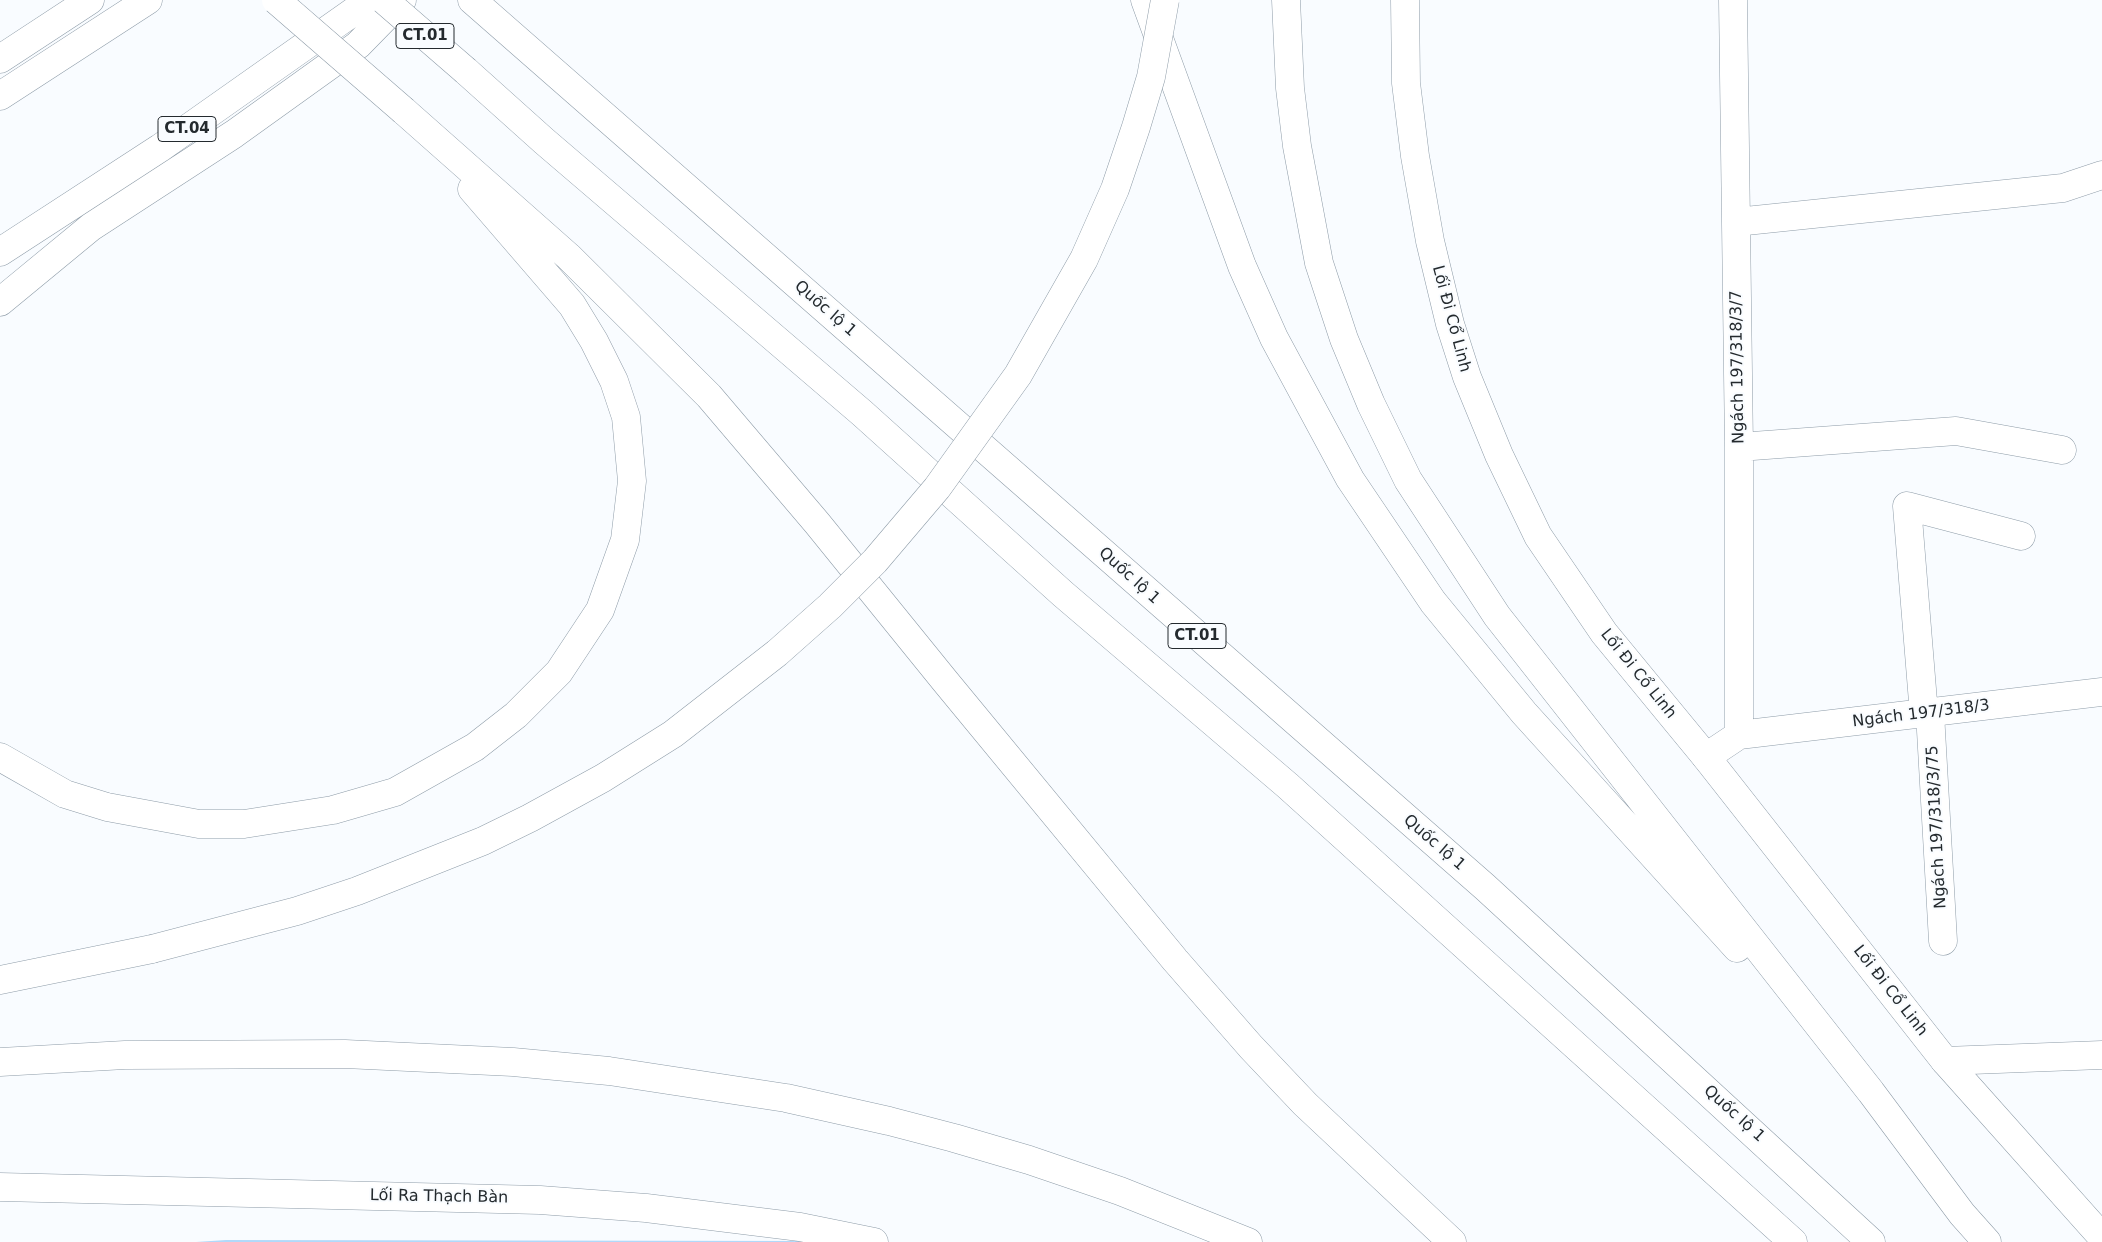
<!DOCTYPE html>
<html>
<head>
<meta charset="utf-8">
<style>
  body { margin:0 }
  canvas { display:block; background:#f9fcff }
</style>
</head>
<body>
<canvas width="2102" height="1242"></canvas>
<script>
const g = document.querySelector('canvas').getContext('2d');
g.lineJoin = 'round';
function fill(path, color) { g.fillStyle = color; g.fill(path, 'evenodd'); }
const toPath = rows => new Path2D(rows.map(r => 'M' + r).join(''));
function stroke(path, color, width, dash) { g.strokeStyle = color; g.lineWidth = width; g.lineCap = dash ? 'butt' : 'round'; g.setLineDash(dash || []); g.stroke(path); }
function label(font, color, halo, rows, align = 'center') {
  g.font = font + ' "DejaVu Sans",sans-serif'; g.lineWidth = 4; g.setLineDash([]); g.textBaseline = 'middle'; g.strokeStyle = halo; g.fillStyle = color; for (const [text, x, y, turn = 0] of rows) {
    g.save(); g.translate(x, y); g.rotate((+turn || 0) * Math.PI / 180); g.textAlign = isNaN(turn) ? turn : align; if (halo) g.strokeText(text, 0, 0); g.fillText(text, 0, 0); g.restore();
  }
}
fill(toPath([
  [226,1240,809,1241,812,1242,196,1242]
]), '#b1d9fa');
const minor = toPath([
  [1733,0,1739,447,1739,735],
  [1736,222,2063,188,2102,175],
  [1739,447,1956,431,2062,450],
  [1930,713,1943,941],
  [1924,714,1907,506,2021,536],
  [1706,757,1739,735,2102,692],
  [1945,1061,2102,1055]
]);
const major = toPath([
  [1405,0,1406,83,1415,156,1430,241,1450,324,1467,377,1499,455,1538,536,1604,633,1706,757,1945,1061,2102,1237],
  [0,1187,540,1200,646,1208,800,1227,874,1242]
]);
const highway = toPath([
  [472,0,1485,887,1871,1242],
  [1145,0,1242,266,1274,338,1350,479,1433,602,1524,713,1737,948],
  [1286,0,1290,88,1297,146,1319,263,1344,339,1371,404,1408,480,1497,616,1871,1092,1962,1214,1987,1242],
  [0,59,90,0],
  [466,71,544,141,862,413,1063,594,1288,786,1793,1242],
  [0,96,148,0],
  [404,111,569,257,709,396,817,523,945,681,1175,960,1251,1047,1305,1104,1452,1242],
  [0,252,160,148,370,0],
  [0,302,91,227,234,134,358,45,402,0],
  [0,757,65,794,107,807,199,824,244,824,333,810,395,792,475,747,516,715,559,672,600,610,625,540,632,481,626,417,614,381,594,341,572,305,472,189],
  [0,980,152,949],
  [0,1062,125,1055,345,1054,513,1062,609,1071,786,1098,889,1121,954,1138,1029,1160,1120,1191,1248,1242]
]);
stroke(minor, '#8e9ca8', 29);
stroke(major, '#8e9ca8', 29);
stroke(highway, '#8e9ca8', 29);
stroke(minor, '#fff', 28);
stroke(major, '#fff', 28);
stroke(highway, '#fff', 28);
const highwayBridge = toPath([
  [276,0,404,111],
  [384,0,466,71],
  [152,949,297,911,357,891,483,841,530,818,603,778,673,734,777,653,830,606,875,561,937,488,1018,375,1084,259,1115,189,1136,127,1151,77,1165,0]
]);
stroke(highwayBridge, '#8e9ca8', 29, []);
stroke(highwayBridge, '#fff', 28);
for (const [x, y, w] of [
  [425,36,58],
  [187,129,58],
  [1197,636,58]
]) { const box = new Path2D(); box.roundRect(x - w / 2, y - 12.5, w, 25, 4); g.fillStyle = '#f9fcff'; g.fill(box); stroke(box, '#242a2e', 1); }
label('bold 15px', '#242a2e', null, [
  ["CT.01",425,36],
  ["CT.04",187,129],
  ["CT.01",1197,636]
]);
label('16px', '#242a2e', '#f9fcff', [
  ["Quốc lộ 1",825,309,41],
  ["Lối Đi Cổ Linh",1451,319,75],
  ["Ngách 197/318/3/7",1738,367,-91],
  ["Quốc lộ 1",1129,576,42],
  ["Lối Đi Cổ Linh",1638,674,51],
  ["Ngách 197/318/3",1921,714,-7],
  ["Ngách 197/318/3/75",1937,827,-93],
  ["Quốc lộ 1",1434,843,41],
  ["Lối Đi Cổ Linh",1890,991,52],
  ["Quốc lộ 1",1734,1114,42],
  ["Lối Ra Thạch Bàn",439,1197,1]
]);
</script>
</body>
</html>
